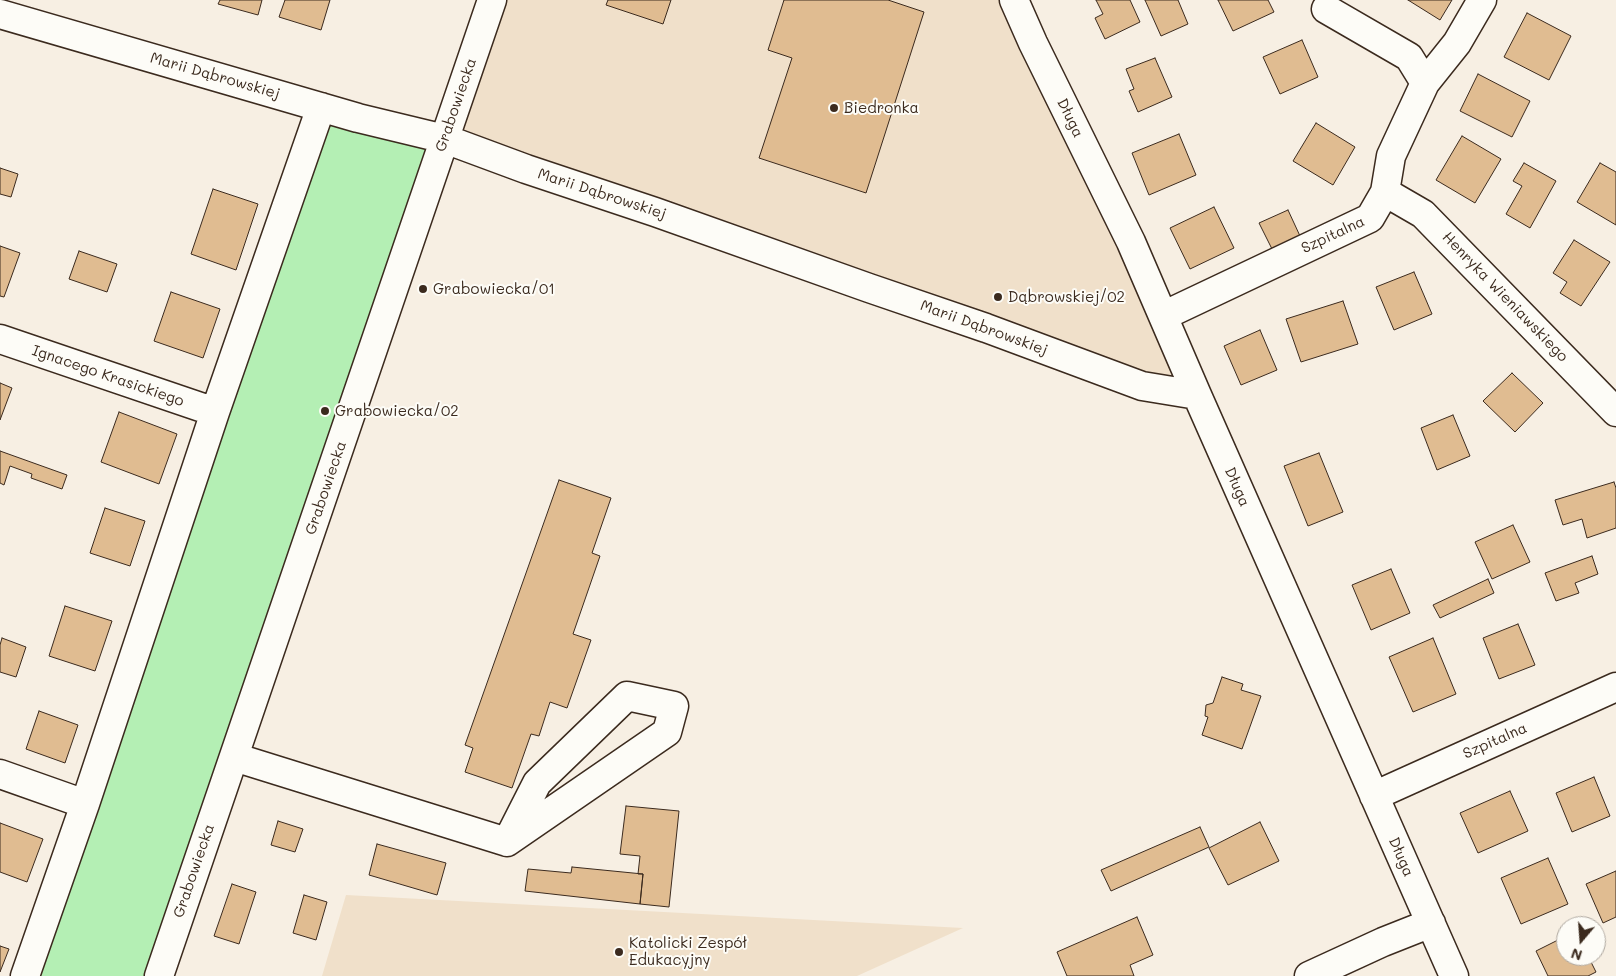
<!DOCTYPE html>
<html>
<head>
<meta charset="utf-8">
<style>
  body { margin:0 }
  #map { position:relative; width:1616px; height:976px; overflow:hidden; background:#f7efe3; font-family:Mali,sans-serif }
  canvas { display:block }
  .north { position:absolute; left:1556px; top:916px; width:50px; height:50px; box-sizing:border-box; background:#fdfcf7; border:1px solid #afa8a0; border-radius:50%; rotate:198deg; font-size:14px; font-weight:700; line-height:20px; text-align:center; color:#3b2a1e }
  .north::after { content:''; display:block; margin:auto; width:18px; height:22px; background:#3b2a1e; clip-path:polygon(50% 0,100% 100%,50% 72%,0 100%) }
</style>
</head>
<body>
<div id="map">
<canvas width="1616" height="976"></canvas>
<div class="north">N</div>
</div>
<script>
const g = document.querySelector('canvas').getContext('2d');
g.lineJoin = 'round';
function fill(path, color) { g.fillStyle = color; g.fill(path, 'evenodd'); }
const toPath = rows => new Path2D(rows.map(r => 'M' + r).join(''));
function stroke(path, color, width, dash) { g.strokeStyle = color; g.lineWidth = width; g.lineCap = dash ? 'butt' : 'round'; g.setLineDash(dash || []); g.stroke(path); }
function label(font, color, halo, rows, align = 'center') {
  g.font = font + ' Mali,sans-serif'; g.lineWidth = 4; g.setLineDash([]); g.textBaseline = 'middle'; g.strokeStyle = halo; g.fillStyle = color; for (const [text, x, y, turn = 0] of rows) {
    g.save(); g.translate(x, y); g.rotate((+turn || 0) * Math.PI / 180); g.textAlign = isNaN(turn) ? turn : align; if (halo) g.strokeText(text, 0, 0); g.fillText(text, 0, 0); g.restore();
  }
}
fill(toPath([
  [492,0,1014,0,1197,395,445,139],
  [346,895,963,928,857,976,322,976]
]), '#f0e0ca');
fill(toPath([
  [321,107,445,139,159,976,25,976]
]), '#b4efb4');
const building = toPath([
  [220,0,262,0,258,15,218,4,220,0],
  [285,0,330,0,321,30,279,17,285,0],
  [608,0,671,0,663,24,606,5,608,0],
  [784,0,888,0,924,12,866,193,759,158,792,58,768,50,784,0],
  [1096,0,1130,0,1140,22,1105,39,1095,18,1103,14,1096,0],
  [1145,0,1178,0,1188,24,1161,36,1145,0],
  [1218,0,1268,0,1274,12,1233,31,1218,0],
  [1408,0,1452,0,1440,20,1408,0],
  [1527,13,1571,36,1549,80,1504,57,1527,13],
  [1302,40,1318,77,1280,94,1263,57,1302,40],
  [1155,58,1172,97,1138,112,1129,91,1134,89,1126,69,1155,58],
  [1478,74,1530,101,1512,137,1460,111,1478,74],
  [1316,123,1355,147,1333,185,1293,161,1316,123],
  [1179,134,1196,175,1149,195,1132,153,1179,134],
  [1462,136,1501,159,1475,203,1436,180,1462,136],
  [1524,163,1556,181,1530,228,1506,214,1522,186,1513,181,1524,163],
  [1600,163,1616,172,1616,225,1577,202,1600,163],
  [0,168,18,174,11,197,0,194,0,168],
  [213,189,258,204,236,270,191,254,213,189],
  [1214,207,1234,248,1190,269,1170,228,1214,207],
  [1288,210,1300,236,1272,249,1259,223,1288,210],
  [1574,240,1610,262,1581,306,1560,293,1567,282,1553,273,1574,240],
  [0,246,20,253,4,297,0,296,0,246],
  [79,251,117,264,107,292,69,279,79,251],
  [1414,272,1432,314,1394,330,1376,287,1414,272],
  [171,292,220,309,203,358,154,341,171,292],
  [1343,301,1358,344,1301,362,1286,319,1343,301],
  [1260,330,1277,370,1241,385,1224,346,1260,330],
  [1512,373,1543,403,1515,432,1483,401,1512,373],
  [0,383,12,388,0,420,0,383],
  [119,412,177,434,159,484,101,462,119,412],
  [1453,415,1470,456,1437,470,1421,428,1453,415],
  [0,451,67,475,62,489,31,478,32,474,10,466,4,485,0,483,0,451],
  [1319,453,1343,512,1308,526,1284,466,1319,453],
  [559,480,611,498,592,553,600,556,573,634,591,640,567,708,550,702,539,736,531,734,512,788,465,772,473,748,465,745,559,480],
  [1614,482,1616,488,1616,528,1587,538,1582,519,1563,525,1555,500,1614,482],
  [105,508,145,521,130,566,90,553,105,508],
  [1513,525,1530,562,1492,579,1475,542,1513,525],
  [1592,556,1598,574,1575,583,1579,593,1556,601,1545,573,1592,556],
  [1391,569,1410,613,1371,630,1352,585,1391,569],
  [1488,579,1494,593,1440,618,1433,605,1488,579],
  [65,606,112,621,95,671,49,656,65,606],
  [1518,624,1535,665,1499,679,1483,638,1518,624],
  [2,638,26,647,16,677,0,672,0,645,2,638],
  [1433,638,1456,694,1413,712,1389,657,1433,638],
  [1222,677,1243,684,1241,690,1261,696,1242,749,1202,735,1208,717,1205,716,1206,705,1213,703,1222,677],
  [39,711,78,725,65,763,26,749,39,711],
  [1594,777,1610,816,1572,832,1556,793,1594,777],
  [1510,791,1528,831,1478,853,1460,813,1510,791],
  [626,806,679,811,669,907,640,904,643,874,638,874,640,856,620,854,626,806],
  [278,821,303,829,295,852,271,845,278,821],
  [1260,822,1279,861,1228,885,1209,848,1260,822],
  [0,823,43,839,27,882,0,872,0,823],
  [1200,827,1209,847,1111,891,1101,870,1200,827],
  [377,844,446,863,437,895,369,875,377,844],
  [1548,858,1568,904,1521,924,1501,878,1548,858],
  [572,867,643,874,640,904,525,891,528,869,571,873,572,867],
  [1616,871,1616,917,1603,923,1586,884,1616,871],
  [232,884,256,892,239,944,214,936,232,884],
  [304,895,327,902,316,940,293,933,304,895],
  [1137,917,1153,955,1130,965,1134,976,1067,976,1057,952,1137,917],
  [1566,936,1566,956,1588,956,1596,972,1588,976,1548,976,1536,951,1566,936],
  [0,946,9,949,0,972,0,946]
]);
fill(building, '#e0bc91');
stroke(building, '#3b2a1e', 1);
const minor = toPath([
  [1014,0,1033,43,1131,242,1197,395,1454,976],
  [1326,9,1409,57,1425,83],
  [0,14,358,118,445,139,526,169,655,212,869,288,986,328,1142,386,1197,395],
  [1385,192,1423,214,1616,412],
  [1163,316,1370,218,1385,192,1391,156,1425,83,1457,43,1482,0],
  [0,339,215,412],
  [234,757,507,842,667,732,674,706,627,696,537,783,507,842],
  [0,774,85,804],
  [1374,796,1616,687],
  [25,976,85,804,215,412,321,107],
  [159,976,492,0],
  [1309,976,1383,942,1431,923]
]);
stroke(minor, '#3b2a1e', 31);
stroke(minor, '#fdfcf7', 28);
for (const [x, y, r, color] of [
  [834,108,5,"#3b2a1e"],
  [423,289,5,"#3b2a1e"],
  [998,297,5,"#3b2a1e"],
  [325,411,5,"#3b2a1e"],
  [619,952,5,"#3b2a1e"]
]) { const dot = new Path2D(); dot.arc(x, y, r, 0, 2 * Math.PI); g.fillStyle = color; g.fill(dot); stroke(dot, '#fdfcf7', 2); }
label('15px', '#3b2a1e', '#fdfcf7', [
  ["Marii Dąbrowskiej",215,76,16],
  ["Grabowiecka",456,105,-71],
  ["Długa",1070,118,64],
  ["Marii Dąbrowskiej",602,194,18],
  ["Szpitalna",1333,235,-25],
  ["Henryka Wieniawskiego",1505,297,46],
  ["Marii Dąbrowskiej",984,328,20],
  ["Ignacego Krasickiego",108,376,19],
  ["Długa",1237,487,66],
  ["Grabowiecka",326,488,-71],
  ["Szpitalna",1495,741,-24],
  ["Długa",1401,857,66],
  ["Grabowiecka",194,871,-71]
]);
label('15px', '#3b2a1e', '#fdfcf7', [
  ["Biedronka",844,108],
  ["Grabowiecka/01",433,289],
  ["Dąbrowskiej/02",1008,297],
  ["Grabowiecka/02",335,411],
  ["Katolicki Zespół",629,943],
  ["Edukacyjny",629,960]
], 'left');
</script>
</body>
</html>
